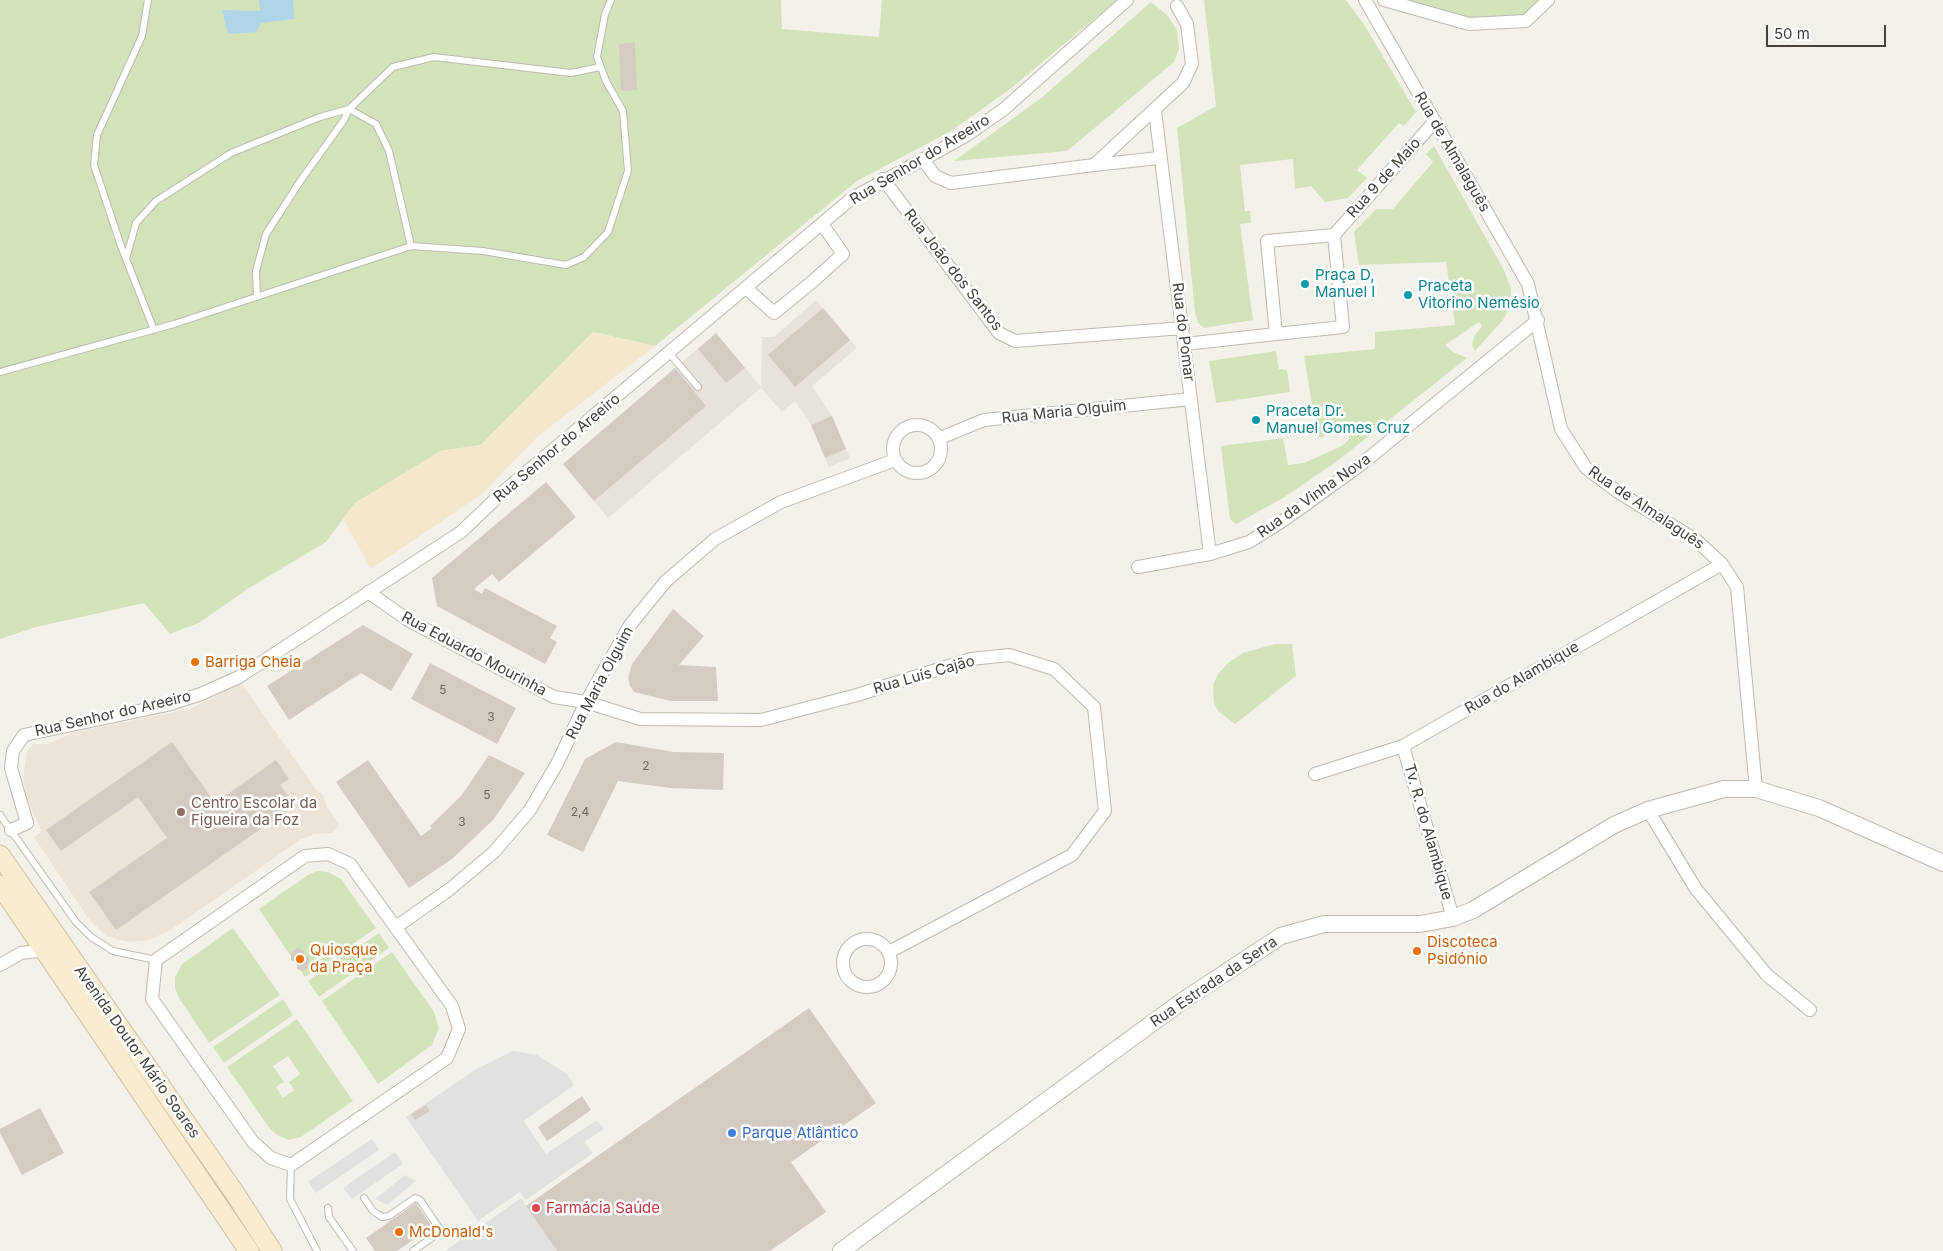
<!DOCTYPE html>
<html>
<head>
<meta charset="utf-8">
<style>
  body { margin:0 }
  #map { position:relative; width:1943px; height:1251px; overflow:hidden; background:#f4f1eb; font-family:Inter,sans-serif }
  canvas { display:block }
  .scale { position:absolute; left:1766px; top:25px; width:120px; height:22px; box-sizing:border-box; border:2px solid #47413a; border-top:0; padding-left:6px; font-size:15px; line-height:18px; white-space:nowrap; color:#47413a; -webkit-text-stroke:4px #fff; paint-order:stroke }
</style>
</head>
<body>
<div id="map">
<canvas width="1943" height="1251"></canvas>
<div class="scale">50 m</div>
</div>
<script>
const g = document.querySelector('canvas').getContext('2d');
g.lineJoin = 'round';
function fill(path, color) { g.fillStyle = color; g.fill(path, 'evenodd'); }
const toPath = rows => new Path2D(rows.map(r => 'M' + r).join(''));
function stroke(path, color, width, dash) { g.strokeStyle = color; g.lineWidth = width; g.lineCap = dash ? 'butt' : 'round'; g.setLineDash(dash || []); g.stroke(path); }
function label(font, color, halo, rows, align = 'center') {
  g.font = font + ' Inter,sans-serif'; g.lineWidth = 5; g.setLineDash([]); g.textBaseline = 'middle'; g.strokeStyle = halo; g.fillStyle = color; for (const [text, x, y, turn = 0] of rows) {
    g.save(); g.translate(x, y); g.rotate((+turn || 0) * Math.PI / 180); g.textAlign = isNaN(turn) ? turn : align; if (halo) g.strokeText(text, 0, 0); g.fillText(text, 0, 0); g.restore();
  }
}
fill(toPath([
  [816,300,857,348,812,386,832,416,850,458,829,467,811,425,795,401,782,412,761,388,608,518,563,464,716,333,761,387,762,337,774,337]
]), '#e7e2da');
fill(toPath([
  [241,683,315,788,323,795,327,807,339,825,333,833,314,834,300,840,175,927,150,940,129,942,106,936,88,918,34,837,42,831,27,799,23,779,27,752,33,744,48,744,75,732,190,709]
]), '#ebe4d7');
fill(toPath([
  [0,0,781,0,782,29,879,37,882,0,1117,0,1009,90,951,131,857,181,655,346,593,332,481,445,441,451,355,503,326,542,249,588,199,623,170,634,144,603,36,627,0,639],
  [1204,0,1346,0,1365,26,1416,112,1404,126,1399,123,1357,170,1367,178,1348,198,1325,202,1311,186,1295,189,1293,159,1240,165,1245,211,1250,211,1251,223,1240,224,1253,320,1204,328,1198,323,1195,313,1177,128,1216,106],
  [1384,0,1548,0,1526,21,1469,24],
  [1151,2,1167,15,1177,30,1179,49,1174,62,1067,151,954,161,1040,99],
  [1434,146,1504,270,1511,289,1511,305,1503,320,1475,351,1472,345,1474,337,1482,326,1479,322,1445,345,1453,352,1467,358,1336,462,1283,498,1236,524,1230,519,1221,446,1283,438,1288,465,1304,463,1342,446,1350,438,1340,427,1321,438,1317,435,1304,356,1375,349,1375,332,1455,325,1446,262,1359,265,1354,232,1376,209,1393,209,1433,162,1426,154],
  [1276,351,1279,369,1287,370,1290,392,1216,403,1209,361],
  [1275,644,1292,644,1296,676,1235,724,1218,711,1214,703,1213,685,1218,674,1228,663,1243,653],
  [317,871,328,872,341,879,376,928,305,977,259,909,308,875],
  [233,928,280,995,209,1043,179,998,175,988,175,977,182,964],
  [379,933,389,948,319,997,308,981],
  [392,952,434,1012,439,1028,432,1045,378,1084,322,1001],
  [283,999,293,1015,224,1063,213,1047],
  [297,1019,353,1101,301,1137,289,1140,277,1135,270,1129,227,1067],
  [288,1056,300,1074,289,1082,294,1090,283,1098,276,1087,284,1082,273,1066]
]), '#d3e3b9');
fill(toPath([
  [593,332,655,346,537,437,483,493,371,569,343,519,355,503,441,451,481,445]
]), '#f3e8cc');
fill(toPath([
  [513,1051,537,1055,567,1074,574,1085,524,1121,546,1154,597,1120,604,1129,584,1142,593,1153,526,1200,520,1192,478,1221,406,1117,475,1070],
  [372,1139,379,1150,316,1193,308,1182],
  [395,1152,403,1164,352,1199,343,1188],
  [405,1175,416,1181,387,1205,375,1199],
  [521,1198,557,1251,445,1251]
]), '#e3e1df');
fill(toPath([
  [259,0,293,0,294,19,261,23,256,32,228,34,222,10,260,11]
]), '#afd5e9');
fill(toPath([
  [635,43,637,90,621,91,619,44],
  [823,308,850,340,795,387,768,355],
  [716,333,745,368,726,383,698,349],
  [675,368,706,406,594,501,563,464],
  [832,416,846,449,825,458,811,425],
  [546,482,576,517,499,582,492,574,474,589,482,594,485,588,557,626,550,638,557,642,545,664,437,606,432,578],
  [673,609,704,636,679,665,716,667,718,701,671,701,634,692,630,686,628,678,632,664],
  [363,625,413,654,391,691,361,673,289,720,267,686],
  [430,663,516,708,497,744,411,699],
  [172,742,215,803,276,760,289,779,280,785,295,805,116,930,89,892,167,838,138,797,61,851,46,830],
  [616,742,674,752,724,753,723,790,670,788,618,781,583,852,547,835,585,759],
  [489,755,525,773,494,819,452,859,409,888,336,782,368,760,421,836,432,828,430,826,461,796],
  [298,948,304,951,305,956,309,957,310,966,303,971,297,969,297,962,291,960,291,953],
  [809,1008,876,1103,791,1162,826,1212,770,1251,557,1251,526,1206],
  [582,1096,591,1110,547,1141,538,1127],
  [426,1105,430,1111,415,1120,411,1114],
  [40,1108,64,1153,22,1175,0,1133,0,1129],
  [416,1203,432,1227,397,1251,375,1251,366,1238]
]), '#d4ccc2');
const service = toPath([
  [148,0,142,36,97,135,94,165,121,246,154,330],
  [126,259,136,223,156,201,231,153,320,117,349,109,376,124,389,151,411,246],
  [257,297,256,271,266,234,301,180,344,120,349,109,393,67,434,57,571,73,600,67],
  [669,353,698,387],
  [0,372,174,324,411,246,483,251,566,265,584,257,608,232,628,171,623,111,606,81,597,57,605,14,611,0],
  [0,815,76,922,91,937,113,951,156,960],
  [291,1165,290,1199,317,1251],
  [364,1198,373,1211,382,1217,389,1216,415,1198,420,1200,439,1228,437,1234,413,1251],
  [328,1208,329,1217,353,1251]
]);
const minor = toPath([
  [1365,0,1528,284,1561,429,1586,468,1618,492,1696,540,1722,564,1737,587,1756,789],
  [1384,0,1469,24,1526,21,1548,0],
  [1155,111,1210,554],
  [923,159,935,176,951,183,1094,165,1183,83,1192,64,1187,24,1177,6],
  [1094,165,1159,158],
  [883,179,999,333,1015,341,1183,328],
  [1334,235,1343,327,1276,334,1267,241,1334,235],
  [1334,235,1435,121],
  [746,288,774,313,812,282,843,254,822,224],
  [1185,344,1276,334],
  '893 449a24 24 0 1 1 48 0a24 24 0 1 1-48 0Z',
  [940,438,984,420,1191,399],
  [1138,567,1210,554,1249,542,1284,520,1359,466,1538,320],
  [368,592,408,620,554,697,586,702,640,719,761,720,857,695,971,659,1009,655,1054,669,1094,707,1105,811,1072,855,889,952],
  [1403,746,1453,918],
  [1315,774,1403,746,1722,564],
  [1648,810,1696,889,1767,975,1810,1010],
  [11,830,27,823,11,768,13,751,24,735,167,705,201,694,239,677,461,532,504,491,851,199,967,135,1004,109,1127,0],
  [328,854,350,864,452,1006,459,1029,447,1058,291,1165,271,1158,253,1142,152,999,156,960,305,856,328,854],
  [396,927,450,889,494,852,530,810,558,762,586,702,630,625,666,581,715,539,781,502,895,460],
  '843 963a24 24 0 1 1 48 0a24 24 0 1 1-48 0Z',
  [0,965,21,953,45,950]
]);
const tertiary = toPath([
  [841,1251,1181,1002,1281,936,1324,924,1420,924,1453,918,1473,910,1614,825,1648,810,1724,789,1756,789,1819,808,1943,863]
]);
const secondary = toPath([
  [0,855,234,1192,272,1251],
  [0,885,249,1251]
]);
stroke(service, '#beb8af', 8);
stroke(minor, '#beb8af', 14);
stroke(tertiary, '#beb8af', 18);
stroke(secondary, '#cebfa0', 21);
stroke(service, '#fff', 6);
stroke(minor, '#fff', 12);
stroke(tertiary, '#fff', 16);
stroke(secondary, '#f9ecd0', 19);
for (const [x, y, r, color] of [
  [1305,284,5,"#0f9aa8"],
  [1408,295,5,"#0f9aa8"],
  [1256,420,5,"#0f9aa8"],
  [195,662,5,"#e8710a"],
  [181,812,5,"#8d6e63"],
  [1417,951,5,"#e8710a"],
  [300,959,5,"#e8710a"],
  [732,1133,5,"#3f7fe0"],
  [536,1208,5,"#e0444e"],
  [399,1232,5,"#e8710a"]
]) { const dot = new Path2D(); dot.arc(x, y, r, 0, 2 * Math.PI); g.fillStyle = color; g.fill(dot); stroke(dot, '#fff', 2); }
label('12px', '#6a645c', null, [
  ["5",443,690],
  ["3",491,717],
  ["2",646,766],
  ["5",487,795],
  ["2,4",580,812],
  ["3",462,822]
]);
label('15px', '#47413a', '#fff', [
  ["Rua de Almalaguês",1452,152,60],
  ["Rua Senhor do Areeiro",920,160,-31],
  ["Rua 9 de Maio",1384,178,-48],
  ["Rua João dos Santos",953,270,52],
  ["Rua do Pomar",1183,332,83],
  ["Rua Maria Olguim",1064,412,-6],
  ["Rua Senhor do Areeiro",557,448,-40],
  ["Rua da Vinha Nova",1314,496,-35],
  ["Rua de Almalaguês",1646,508,34],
  ["Rua Eduardo Mourinha",474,654,28],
  ["Rua Luís Cajão",924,675,-16],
  ["Rua do Alambique",1522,678,-30],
  ["Rua Maria Olguim",600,683,-62],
  ["Rua Senhor do Areeiro",113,714,-13],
  ["Tv. R. do Alambique",1428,832,74],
  ["Rua Estrada da Serra",1214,982,-34],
  ["Avenida Doutor Mário Soares",137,1052,55]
]);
label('15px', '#0d838f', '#fff', [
  ["Praça D,",1315,275],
  ["Manuel I",1315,292],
  ["Praceta",1418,286],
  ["Vitorino Nemésio",1418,303],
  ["Praceta Dr.",1266,411],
  ["Manuel Gomes Cruz",1266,428]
], 'left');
label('15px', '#c56008', '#fff', [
  ["Barriga Cheia",205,662],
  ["Discoteca",1427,942],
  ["Psidónio",1427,959],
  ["Quiosque",310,950],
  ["da Praça",310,967],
  ["McDonald's",409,1232]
], 'left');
label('15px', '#785e54', '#fff', [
  ["Centro Escolar da",191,803],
  ["Figueira da Foz",191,820]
], 'left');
label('15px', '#366cbe', '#fff', [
  ["Parque Atlântico",742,1133]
], 'left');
label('15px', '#be3a42', '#fff', [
  ["Farmácia Saúde",546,1208]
], 'left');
</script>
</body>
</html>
